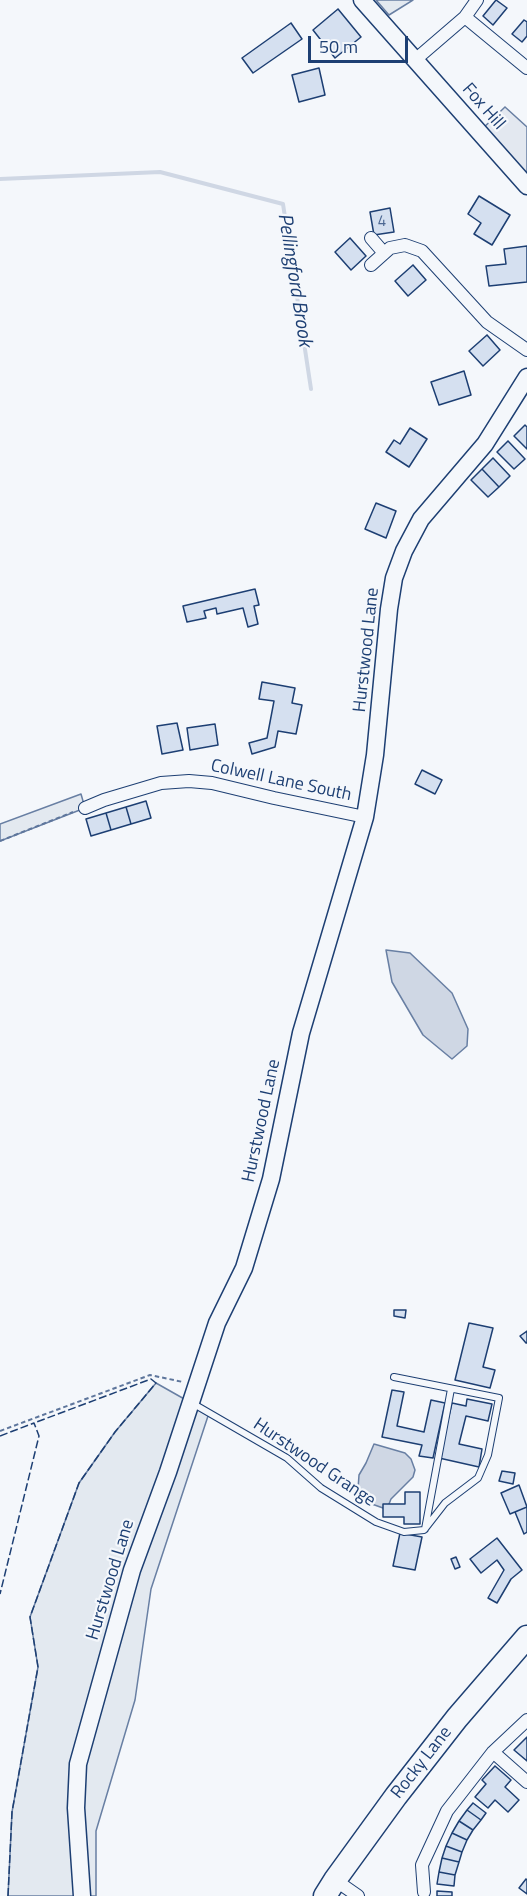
<!DOCTYPE html>
<html>
<head>
<meta charset="utf-8">
<style>
  body { margin:0 }
  #map { position:relative; width:527px; height:1896px; overflow:hidden; background:#f4f7fb; font-family:"Titillium Web",sans-serif }
  canvas { display:block }
  .scale { position:absolute; left:308px; top:36px; width:100px; height:27px; box-sizing:border-box; border:3px solid #1d3f73; border-top:0; padding-left:8px; font-size:18px; line-height:21px; white-space:nowrap; color:#1d3f73; -webkit-text-stroke:4px #f4f7fb; paint-order:stroke }
</style>
</head>
<body>
<div id="map">
<canvas width="527" height="1896"></canvas>
<div class="scale">50 m</div>
</div>
<script>
const g = document.querySelector('canvas').getContext('2d');
g.lineJoin = 'round';
function fill(path, color) { g.fillStyle = color; g.fill(path, 'evenodd'); }
const toPath = rows => new Path2D(rows.map(r => 'M' + r).join(''));
function stroke(path, color, width, dash) { g.strokeStyle = color; g.lineWidth = width; g.lineCap = dash ? 'butt' : 'round'; g.setLineDash(dash || []); g.stroke(path); }
function label(font, color, halo, rows, align = 'center') {
  g.font = font + ' "Titillium Web",sans-serif'; g.lineWidth = 4.5; g.setLineDash([]); g.textBaseline = 'middle'; g.strokeStyle = halo; g.fillStyle = color; for (const [text, x, y, turn = 0] of rows) {
    g.save(); g.translate(x, y); g.rotate((+turn || 0) * Math.PI / 180); g.textAlign = isNaN(turn) ? turn : align; if (halo) g.strokeText(text, 0, 0); g.fillText(text, 0, 0); g.restore();
  }
}
const green = toPath([
  [376,0,413,0,389,15,376,0],
  [81,794,85,808,0,841,0,824,81,794],
  [156,1383,209,1413,151,1589,135,1700,96,1831,96,1896,8,1896,12,1812,38,1667,30,1617,79,1483,115,1432,156,1383]
]);
fill(green, '#e3e9f0');
stroke(green, '#687fa3', 1.5);
const parking = toPath([
  [505,107,527,127,527,184,479,132,505,107]
]);
fill(parking, '#e3e8f0');
stroke(parking, '#687fa3', 1.5);
const water = toPath([
  [386,950,410,953,452,993,468,1029,467,1046,452,1059,423,1035,392,982,386,950],
  [374,1444,405,1453,411,1459,415,1470,413,1477,391,1499,389,1504,383,1508,369,1503,358,1489,359,1475,366,1463,374,1444]
]);
fill(water, '#cfd7e4');
stroke(water, '#687fa3', 1.5);
stroke(toPath([
  [0,179,160,172,283,204,311,389]
]), '#cfd7e4', 4);
const building = toPath([
  [496,0,507,8,493,25,483,16,496,0],
  [338,9,361,37,335,58,313,30,338,9],
  [524,20,527,22,527,36,522,42,512,34,524,20],
  [291,23,302,39,253,73,242,58,291,23],
  [319,68,325,95,299,102,292,75,319,68],
  [479,196,510,215,492,245,474,234,481,223,468,214,479,196],
  [390,208,394,232,374,235,370,212,390,208],
  [350,238,366,256,351,270,335,252,350,238],
  [527,246,527,282,489,286,486,266,506,264,504,249,527,246],
  [413,265,426,280,408,296,395,281,413,265],
  [487,335,500,350,483,366,469,351,487,335],
  [464,371,471,395,439,405,431,382,464,371],
  [525,425,527,427,527,449,514,436,525,425],
  [410,428,427,439,409,467,386,452,394,440,400,444,410,428],
  [508,441,525,459,514,469,497,452,508,441],
  [493,458,510,476,499,487,482,469,493,458],
  [482,469,499,487,488,497,471,480,482,469],
  [376,503,396,511,386,538,365,529,376,503],
  [255,589,259,605,254,606,258,624,248,627,243,608,217,614,216,608,204,611,206,618,187,622,183,606,255,589],
  [262,682,295,688,292,703,302,705,296,734,278,731,275,747,252,754,249,743,267,738,274,701,259,699,262,682],
  [177,723,183,750,162,754,157,726,177,723],
  [215,724,218,745,190,750,187,728,215,724],
  [422,770,442,780,435,794,415,784,422,770],
  [146,801,151,818,131,824,126,807,146,801],
  [126,807,131,824,111,830,106,813,126,807],
  [106,813,111,830,91,836,86,819,106,813],
  [394,1310,406,1310,405,1318,394,1316,394,1310],
  [469,1323,493,1328,483,1367,495,1370,490,1388,455,1380,469,1323],
  [527,1331,527,1343,526,1343,520,1336,527,1331],
  [392,1390,404,1392,397,1426,424,1432,431,1400,445,1403,433,1458,419,1456,422,1445,382,1437,392,1390],
  [467,1399,492,1404,488,1421,466,1416,459,1444,482,1449,479,1467,439,1458,452,1403,466,1406,467,1399],
  [502,1471,515,1473,513,1484,499,1481,502,1471],
  [519,1485,527,1507,510,1514,501,1493,519,1485],
  [405,1492,420,1492,420,1524,404,1524,404,1517,383,1517,383,1504,405,1504,405,1492],
  [527,1507,527,1532,524,1534,515,1512,527,1507],
  [400,1533,422,1537,415,1570,393,1566,400,1533],
  [497,1538,522,1570,511,1579,497,1603,488,1598,504,1570,497,1560,481,1573,470,1559,497,1538],
  [456,1557,460,1567,455,1569,451,1559,456,1557],
  [527,1737,527,1761,514,1750,527,1737],
  [495,1766,511,1780,505,1787,519,1800,508,1812,495,1800,488,1808,475,1797,486,1784,482,1780,495,1766],
  [473,1803,486,1813,481,1820,467,1810,473,1803],
  [467,1810,481,1820,473,1830,459,1821,467,1810],
  [459,1821,473,1830,467,1840,452,1833,459,1821],
  [452,1833,467,1840,462,1852,446,1846,452,1833],
  [446,1846,462,1852,459,1862,442,1858,446,1846],
  [442,1858,459,1862,455,1875,439,1872,442,1858],
  [439,1872,455,1875,454,1886,437,1884,439,1872],
  [526,1879,527,1880,527,1894,519,1888,526,1879],
  [437,1891,452,1892,452,1896,437,1896,437,1891]
]);
fill(building, '#d5e0f0');
stroke(building, '#1d3f73', 1.5);
const lane = toPath([
  [192,1403,287,1458,321,1488,376,1522,404,1532,424,1530,445,1503,478,1478,488,1455,499,1398,394,1377],
  [425,1529,451,1389]
]);
const street = toPath([
  [465,17,527,68],
  [415,60,465,17,477,0],
  [371,238,384,253],
  [371,265,390,248,405,245,422,251,487,322,527,350],
  [85,808,104,800,161,783,189,781,212,783,274,798,365,817],
  [493,1752,527,1782],
  [335,1880,358,1896],
  [424,1892,422,1865,447,1811,493,1752,527,1720]
]);
const secondary = toPath([
  [362,0,527,186],
  [82,1896,76,1808,78,1764,132,1570,168,1472,217,1323,244,1268,271,1179,301,1033,365,817,375,755,389,609,394,578,404,551,421,519,485,444,527,377]
]);
const highway = toPath([
  [325,1896,335,1880,396,1796,457,1718,527,1637]
]);
stroke(lane, '#1d3f73', 8);
stroke(street, '#1d3f73', 14);
stroke(secondary, '#1d3f73', 19);
stroke(highway, '#1d3f73', 25);
stroke(toPath([
  [0,841,73,812],
  [0,1431,150,1375,183,1382]
]), '#5e769c', 2, [4.5, 3]);
stroke(lane, '#f4f7fb', 6);
stroke(street, '#f4f7fb', 12);
stroke(secondary, '#f4f7fb', 16);
stroke(highway, '#f4f7fb', 22);
stroke(toPath([
  [0,1436,34,1423,39,1436,0,1594],
  [8,1896,12,1812,38,1667,30,1617,79,1483,115,1432,156,1383,151,1379,34,1423]
]), '#1d3f73', 1.5, [8, 3]);
label('15px', '#4b6792', null, [
  ["4",382,222]
]);
label('18px', '#1d3f73', '#f4f7fb', [
  ["Fox Hill",483,107,49],
  ["Hurstwood Lane",367,650,-84],
  ["Colwell Lane South",281,781,12],
  ["Hurstwood Lane",262,1121,-78],
  ["Hurstwood Grange",314,1463,34],
  ["Hurstwood Lane",111,1580,-73],
  ["Rocky Lane",422,1763,-52]
]);
label('italic 20px', '#1d3f73', '#f4f7fb', [
  ["Pellingford Brook",294,280,81]
]);
</script>
</body>
</html>
